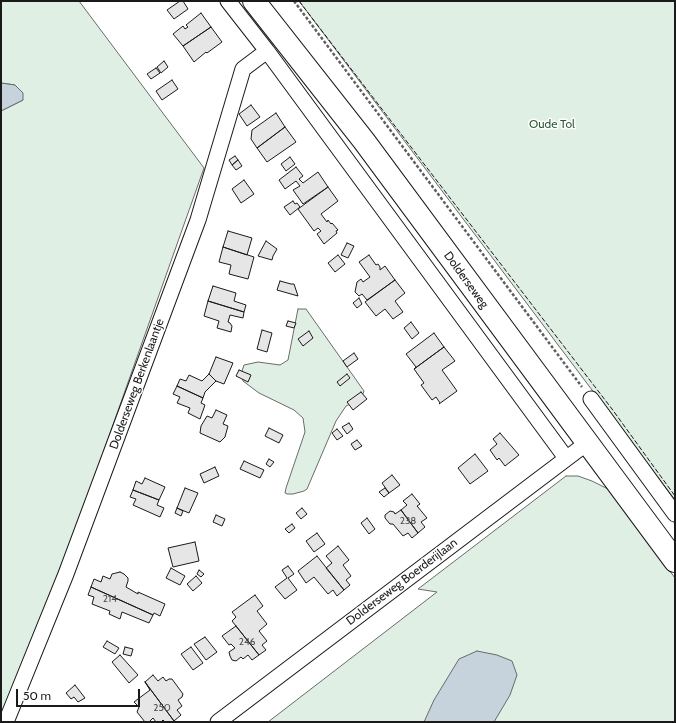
<!DOCTYPE html>
<html>
<head>
<meta charset="utf-8">
<style>
  body { margin:0 }
  #map { position:relative; width:676px; height:723px; overflow:hidden; background:#fff; font-family:Cabin,sans-serif }
  canvas { display:block }
  .frame { position:absolute; inset:0; border:2px solid #1a1a1a; pointer-events:none }
  .scale { position:absolute; left:16px; top:689px; width:124px; height:18px; box-sizing:border-box; border:2px solid #1a1a1a; border-top:0; padding-left:5px; font-size:12px; line-height:14px; white-space:nowrap; color:#1a1a1a; -webkit-text-stroke:3px #fff; paint-order:stroke }
</style>
</head>
<body>
<div id="map">
<canvas width="676" height="723"></canvas>
<div class="frame"></div>
<div class="scale">50 m</div>
</div>
<script>
const g = document.querySelector('canvas').getContext('2d');
g.lineJoin = 'round';
function fill(path, color) { g.fillStyle = color; g.fill(path, 'evenodd'); }
const toPath = rows => new Path2D(rows.map(r => 'M' + r).join(''));
function stroke(path, color, width, dash) { g.strokeStyle = color; g.lineWidth = width; g.lineCap = dash ? 'butt' : 'round'; g.setLineDash(dash || []); g.stroke(path); }
function label(font, color, halo, rows, align = 'center') {
  g.font = font + ' Cabin,sans-serif'; g.lineWidth = 3; g.setLineDash([]); g.textBaseline = 'middle'; g.strokeStyle = halo; g.fillStyle = color; for (const [text, x, y, turn = 0] of rows) {
    g.save(); g.translate(x, y); g.rotate((+turn || 0) * Math.PI / 180); g.textAlign = isNaN(turn) ? turn : align; if (halo) g.strokeText(text, 0, 0); g.fillText(text, 0, 0); g.restore();
  }
}
const green = toPath([
  [1,1,79,1,204,168,69,549,1,721,1,111,23,100,15,85,1,83,1,1],
  [299,1,675,1,675,500,589,386,299,1],
  [298,309,306,309,364,391,361,399,346,406,336,421,307,489,304,491,293,494,287,494,285,493,286,488,305,432,303,418,294,410,259,393,243,381,241,374,244,365,258,362,280,365,288,360,298,309],
  [566,476,578,476,592,481,610,490,675,578,675,722,268,722,437,592,418,589,566,476]
]);
fill(green, '#e0efe3');
stroke(green, '#6a6a6a', 1);
const water = toPath([
  [1,83,15,85,23,93,23,100,1,111,1,83],
  [477,651,497,655,512,661,517,675,510,695,494,722,424,722,434,700,459,659,477,651]
]);
fill(water, '#c6d2dc');
stroke(water, '#6a6a6a', 1);
const building = toPath([
  [180,1,183,1,188,9,174,19,167,10,180,1],
  [201,13,211,27,183,46,173,34,183,26,185,29,188,27,186,25,201,13],
  [211,27,222,42,207,53,206,52,194,62,183,46,211,27],
  [164,61,168,67,161,73,157,67,164,61],
  [156,68,160,73,151,79,147,74,156,68],
  [172,80,178,89,162,100,156,91,172,80],
  [251,105,260,117,247,126,239,114,251,105],
  [276,113,285,127,257,148,251,139,252,130,276,113],
  [285,127,296,142,267,162,257,148,285,127],
  [235,156,238,160,232,165,229,160,235,156],
  [290,157,295,164,286,171,281,164,290,157],
  [238,160,242,166,236,170,232,165,238,160],
  [296,167,303,176,299,179,303,183,318,172,328,187,303,204,293,190,300,186,296,181,285,189,279,180,296,167],
  [244,180,254,194,241,203,232,189,244,180],
  [328,187,338,201,321,214,327,222,328,220,331,224,332,223,338,230,336,231,337,233,324,244,317,234,321,231,318,228,314,231,298,209,328,187],
  [293,201,295,204,297,203,300,207,290,215,284,207,293,201],
  [228,231,252,238,247,255,223,247,228,231],
  [266,241,277,249,273,256,272,260,258,256,266,241],
  [347,243,354,246,348,258,341,255,347,243],
  [223,247,254,257,248,279,229,274,231,265,219,262,223,247],
  [338,255,345,264,335,272,328,263,338,255],
  [369,255,376,265,378,264,380,267,380,270,385,266,395,280,367,300,362,294,359,296,355,292,357,282,361,279,363,282,370,277,359,262,369,255],
  [395,280,405,293,395,301,403,312,393,319,385,309,376,316,365,302,395,280],
  [280,281,291,284,294,284,298,296,277,290,280,281],
  [213,286,236,293,234,301,246,305,244,312,208,301,213,286],
  [359,298,362,304,357,308,353,303,359,298],
  [208,301,244,312,243,318,230,315,228,322,230,323,232,326,231,332,217,328,219,321,204,316,208,301],
  [288,321,296,323,294,328,286,326,288,321],
  [411,322,419,333,412,339,404,328,411,322],
  [262,330,272,333,267,352,257,349,262,330],
  [309,331,313,338,303,346,298,339,309,331],
  [434,333,444,347,414,369,416,367,406,354,434,333],
  [444,347,455,361,442,370,457,391,439,404,440,403,436,397,432,400,421,385,424,383,414,369,444,347],
  [354,353,358,359,347,367,343,361,354,353],
  [216,357,233,363,224,384,216,381,209,374,216,357],
  [239,370,251,375,248,382,236,376,239,370],
  [209,374,216,381,205,392,203,398,177,386,180,379,186,381,189,375,202,381,209,374],
  [347,374,350,378,340,386,337,382,347,374],
  [177,386,203,398,201,403,205,405,200,419,188,413,190,408,177,403,180,397,173,394,177,386],
  [361,392,367,399,353,410,347,402,361,392],
  [216,410,227,415,223,424,228,426,225,437,220,442,200,433,201,426,207,416,212,418,216,410],
  [349,423,353,429,347,434,342,427,349,423],
  [269,428,283,435,279,443,265,436,269,428],
  [337,429,343,436,337,440,332,433,337,429],
  [500,433,519,455,505,466,499,458,497,460,490,450,497,444,493,439,500,433],
  [357,440,362,446,355,450,351,444,357,440],
  [475,454,488,471,470,484,458,468,475,454],
  [269,459,274,462,270,467,266,464,269,459],
  [244,461,264,470,260,478,240,469,244,461],
  [215,467,219,476,204,483,200,474,215,467],
  [392,475,400,485,389,493,382,483,392,475],
  [145,478,165,487,159,500,133,490,136,481,142,484,145,478],
  [185,488,198,493,189,513,177,508,185,488],
  [385,488,389,493,384,497,379,492,385,488],
  [133,490,159,500,157,505,164,508,160,517,133,505,136,499,130,497,133,490],
  [412,494,420,504,417,506,427,518,421,522,425,527,418,533,401,510,407,505,403,501,412,494],
  [177,508,183,511,181,516,175,513,177,508],
  [302,508,307,514,301,519,296,513,302,508],
  [401,510,418,533,412,538,408,533,403,536,393,524,390,524,385,518,385,515,390,511,394,512,395,514,401,510],
  [216,515,225,519,222,526,213,522,216,515],
  [367,518,375,529,369,534,361,523,367,518],
  [292,524,295,528,289,533,285,529,292,524],
  [317,533,325,544,314,552,306,541,317,533],
  [195,542,199,561,173,567,168,548,195,542],
  [338,546,349,560,343,565,351,576,346,580,350,585,344,590,326,568,332,563,326,556,338,546],
  [317,556,344,590,337,596,333,590,328,594,314,577,306,583,298,571,317,556],
  [288,566,294,574,288,578,297,590,285,599,275,587,287,578,282,570,288,566],
  [171,568,185,576,180,585,166,578,171,568],
  [199,570,204,574,201,577,197,574,199,570],
  [120,572,124,574,128,578,128,581,126,587,138,594,138,592,165,604,160,616,154,613,153,615,91,587,94,579,101,582,103,576,110,579,112,574,120,572],
  [196,576,202,583,193,591,187,584,196,576],
  [91,587,153,615,149,623,122,612,120,619,109,614,110,611,92,604,94,597,88,595,91,587],
  [255,595,263,606,257,611,267,624,259,631,267,641,262,645,266,650,259,655,232,621,236,617,232,612,255,595],
  [236,626,259,655,252,660,248,655,243,659,241,657,236,661,232,660,230,656,229,652,235,648,231,644,229,645,222,636,236,626],
  [205,637,217,652,206,660,194,644,205,637],
  [107,641,119,648,115,654,103,647,107,641],
  [125,647,133,649,131,656,123,654,125,647],
  [191,647,203,663,193,670,181,654,191,647],
  [120,655,138,675,129,683,112,662,120,655],
  [153,675,158,681,163,677,166,681,169,679,172,679,183,694,182,697,178,700,182,706,177,710,181,715,174,721,145,682,153,675],
  [145,682,174,721,173,722,165,722,163,720,161,722,156,722,153,718,149,722,145,722,137,712,139,707,134,702,150,690,145,682],
  [75,685,85,698,78,702,74,697,71,699,66,693,75,685]
]);
fill(building, '#e6e6e6');
stroke(building, '#1a1a1a', 1);
const street = toPath([
  [228,1,267,51,566,458],
  [591,399,675,514],
  [6,722,66,574,198,220,243,69,267,51],
  [218,722,587,443]
]);
const primary = toPath([
  [254,1,364,141,675,561]
]);
stroke(street, '#1a1a1a', 17);
stroke(primary, '#1a1a1a', 24);
stroke(toPath([
  [294,1,582,387]
]), '#5f5f5f', 2.5, [3, 2]);
stroke(street, '#fff', 15);
stroke(primary, '#fff', 22);
stroke(toPath([
  [299,1,612,409,675,496]
]), '#1a1a1a', 1, [5, 2]);
label('10px', '#4d4d4d', null, [
  ["238",408,521],
  ["214",110,599],
  ["246",247,642],
  ["250",162,708]
]);
label('12px', '#2b5a34', '#fff', [
  ["Oude Tol",552,124]
]);
label('12px', '#1a1a1a', '#fff', [
  ["Dolderseweg",466,280,54],
  ["Dolderseweg Berkenlaantje",137,384,-70],
  ["Dolderseweg Boerderijlaan",402,582,-37]
]);
</script>
</body>
</html>
